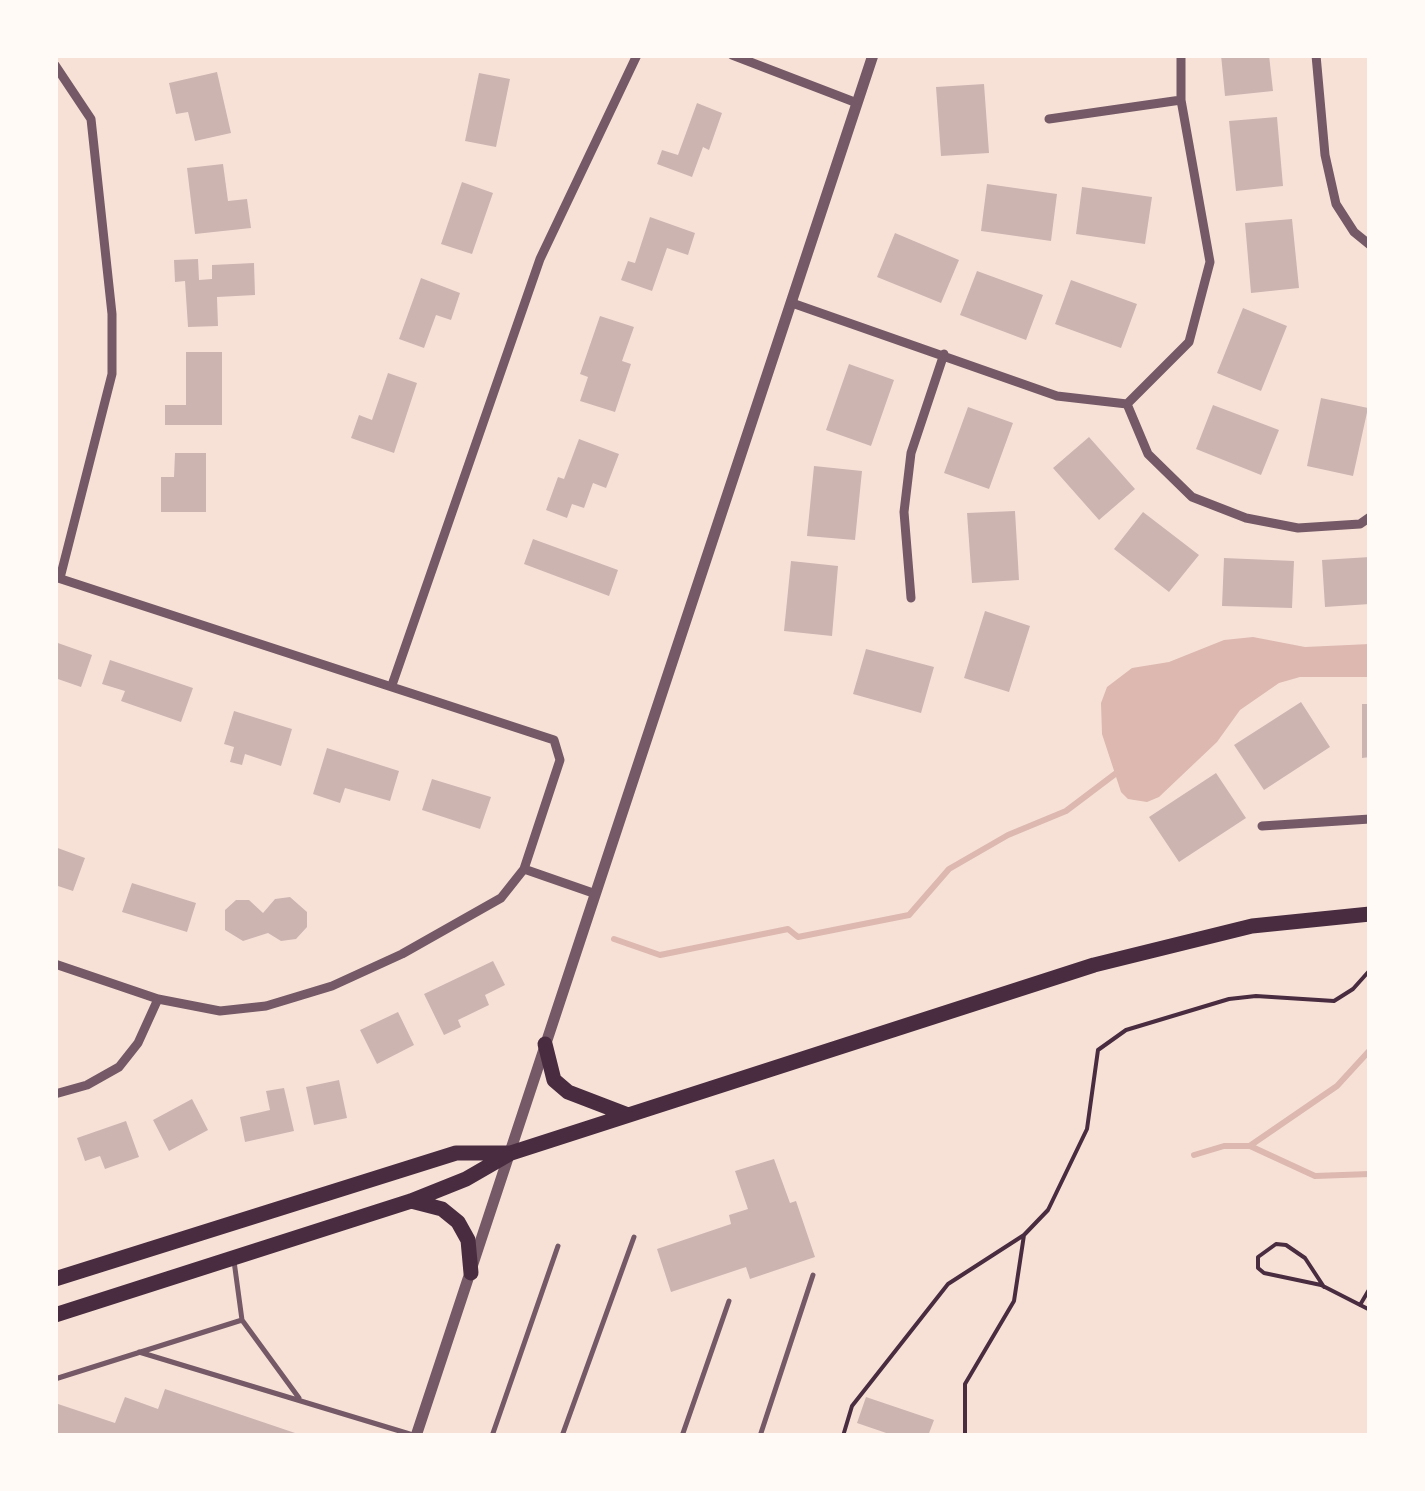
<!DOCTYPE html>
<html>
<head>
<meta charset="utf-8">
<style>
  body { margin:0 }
  #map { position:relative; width:1425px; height:1491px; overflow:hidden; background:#f7e1d7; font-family:Jost,sans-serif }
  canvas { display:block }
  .frame { position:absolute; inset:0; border:58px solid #fffaf5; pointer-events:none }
</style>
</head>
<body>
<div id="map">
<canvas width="1425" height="1491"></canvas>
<div class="frame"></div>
</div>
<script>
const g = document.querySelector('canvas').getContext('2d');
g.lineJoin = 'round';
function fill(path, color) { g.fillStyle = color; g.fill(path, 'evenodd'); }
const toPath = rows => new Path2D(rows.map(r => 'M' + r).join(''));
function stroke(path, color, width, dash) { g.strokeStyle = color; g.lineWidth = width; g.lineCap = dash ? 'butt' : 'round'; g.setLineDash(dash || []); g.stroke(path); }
fill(toPath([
  [1253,637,1305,647,1370,644,1370,677,1300,677,1279,683,1240,710,1217,742,1159,797,1147,802,1128,799,1121,792,1102,734,1101,703,1107,687,1132,668,1169,662,1224,640]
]), '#dcb8b0');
stroke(toPath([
  [614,939,660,955,788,929,798,937,909,915,949,869,1008,835,1066,811,1119,771],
  [1251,1145,1337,1086,1370,1050],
  [1194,1155,1224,1146,1250,1146,1315,1176,1370,1174]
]), '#dcb8b0', 6);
fill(toPath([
  [1221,55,1269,55,1273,91,1225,96],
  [217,72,231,133,195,141,188,112,176,114,169,83],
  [479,73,510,79,496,147,465,141],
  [984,84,989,153,941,156,936,87],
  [697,103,722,113,709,150,703,147,692,177,657,164,662,150,678,155],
  [1277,117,1283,186,1236,191,1229,121],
  [223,164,228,201,247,199,251,228,195,234,187,168],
  [462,182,493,193,472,254,441,244],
  [987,184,1057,194,1051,241,981,231],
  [1082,187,1152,197,1145,244,1076,234],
  [650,217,695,233,688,255,667,248,652,291,621,280,628,261,635,263],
  [1292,219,1299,288,1251,293,1245,223],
  [895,233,959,260,941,303,877,277],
  [198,259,199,280,212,279,212,265,254,263,255,295,217,297,218,326,188,327,185,281,175,282,174,260],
  [977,271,1043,295,1026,340,960,315],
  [421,278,460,293,451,320,436,315,424,348,399,339],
  [1071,280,1137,304,1121,348,1055,324],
  [1243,308,1287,326,1261,391,1217,373],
  [600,316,634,327,622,361,631,364,615,412,580,401,588,377,580,374],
  [186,352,222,352,222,425,165,425,165,405,186,405],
  [849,364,894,380,871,446,826,430],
  [388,373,417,383,394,453,351,438,359,415,372,420],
  [1321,398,1368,408,1353,476,1307,466],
  [1213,405,1279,430,1261,475,1196,449],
  [968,407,1013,423,989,489,944,473],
  [1089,437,1135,489,1099,520,1053,468],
  [579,439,619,454,606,488,593,483,584,508,572,504,567,518,546,510,558,477,564,479],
  [175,453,206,453,206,512,161,512,161,477,174,477],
  [814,466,862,471,855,540,807,536],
  [1015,511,1019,580,972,583,967,513],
  [1143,512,1199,555,1169,592,1114,549],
  [533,539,618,570,609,596,524,564],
  [1370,557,1370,604,1325,607,1322,560],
  [1224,558,1294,561,1292,608,1222,606],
  [791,561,838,566,832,636,784,631],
  [985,611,1030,626,1009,692,964,678],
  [55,642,92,655,81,687,55,678],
  [866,649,934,667,921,713,853,694],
  [110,660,193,688,181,722,121,701,125,691,102,684],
  [1301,702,1330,747,1264,790,1234,745],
  [1362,704,1370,704,1370,757,1362,758],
  [234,711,292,729,281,766,245,754,242,765,230,762,234,747,224,744],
  [327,748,399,771,390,801,345,788,340,803,313,794],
  [1216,773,1246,818,1179,862,1149,817],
  [432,779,491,797,480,829,422,810],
  [55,847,85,858,73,891,55,885],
  [132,883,196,903,187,932,122,912],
  [290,897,307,912,307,927,296,939,281,941,268,933,243,941,225,930,225,910,236,900,249,900,263,913,275,899],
  [493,961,505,985,485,995,489,1005,458,1020,461,1027,444,1035,424,994],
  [398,1012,414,1045,377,1064,360,1030],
  [339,1080,347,1118,314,1125,306,1087],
  [284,1088,294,1131,245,1142,240,1117,270,1110,266,1091],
  [192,1099,208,1130,169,1151,153,1120],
  [126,1121,139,1157,105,1169,100,1156,85,1161,77,1138],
  [774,1159,790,1203,796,1201,815,1257,750,1279,746,1267,671,1292,657,1249,731,1224,729,1215,748,1209,735,1171],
  [165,1389,301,1435,301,1436,55,1436,55,1403,115,1423,125,1397,158,1409],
  [866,1397,934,1420,928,1436,895,1436,857,1423]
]), '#ccb4b1');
stroke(toPath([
  [1324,1287,1305,1258,1286,1245,1276,1244,1258,1257,1258,1268,1264,1273,1321,1285,1370,1310],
  [1360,1305,1370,1288],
  [843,1436,852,1406,948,1284,1024,1235],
  [965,1436,965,1384,1014,1301,1024,1235,1048,1210,1087,1129,1098,1050,1126,1030,1229,999,1256,996,1334,1001,1353,989,1370,970]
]), '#4a2c40', 4);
stroke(toPath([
  [242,1320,299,1398],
  [139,1352,413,1435],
  [55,1379,242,1320,234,1261],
  [492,1436,558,1246],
  [562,1436,634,1237],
  [682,1436,729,1301],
  [760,1436,813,1275]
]), '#755966', 5);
stroke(toPath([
  [732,55,857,103],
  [1316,55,1325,155,1336,204,1354,232,1370,245],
  [55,65,91,119,112,314,112,374,60,578],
  [1049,119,1181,100],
  [792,303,1057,396,1127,404,1189,342,1210,262,1181,100,1181,55],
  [1127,404,1148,454,1192,497,1246,518,1298,528,1360,524,1370,517],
  [55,577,554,740,560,760,524,869,501,898,402,954,332,986,266,1006,220,1011,158,999,55,964],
  [911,598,904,512,911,453,944,354],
  [392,685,540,259,637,55],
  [1262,826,1370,819],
  [524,869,593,893],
  [55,1094,87,1085,119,1067,138,1043,158,999]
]), '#755966', 9);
stroke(toPath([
  [416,1436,873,55]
]), '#755966', 11);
stroke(toPath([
  [545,1044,554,1080,568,1092,628,1115],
  [411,1201,442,1209,458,1222,468,1240,471,1273],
  [55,1279,456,1153,507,1153],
  [55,1315,411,1201,466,1179,511,1153,1094,965,1252,926,1370,914]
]), '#4a2c40', 15);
</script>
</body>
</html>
